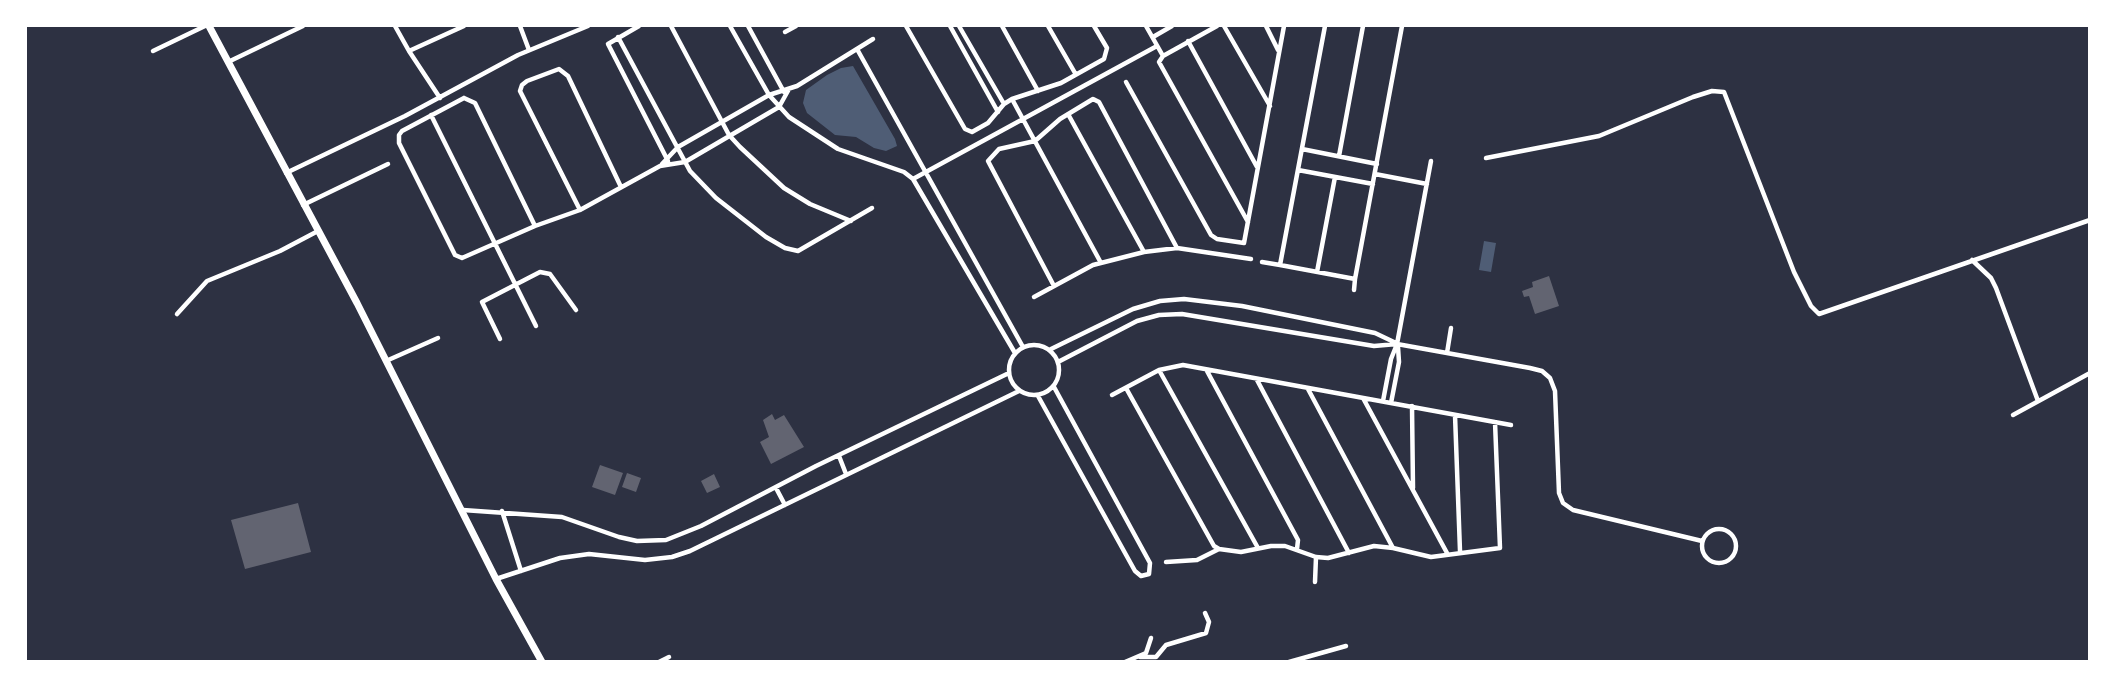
<!DOCTYPE html>
<html>
<head>
<meta charset="utf-8">
<style>
  body { margin:0 }
  #map { position:relative; width:2115px; height:687px; overflow:hidden; background:#2d3142; font-family:Montserrat,sans-serif }
  canvas { display:block }
  .frame { position:absolute; inset:0; border:27px solid #fff; pointer-events:none }
</style>
</head>
<body>
<div id="map">
<canvas width="2115" height="687"></canvas>
<div class="frame"></div>
</div>
<script>
const g = document.querySelector('canvas').getContext('2d');
g.lineJoin = 'round';
function fill(path, color) { g.fillStyle = color; g.fill(path, 'evenodd'); }
const toPath = rows => new Path2D(rows.map(r => 'M' + r).join(''));
function stroke(path, color, width, dash) { g.strokeStyle = color; g.lineWidth = width; g.lineCap = dash ? 'butt' : 'round'; g.setLineDash(dash || []); g.stroke(path); }
fill(toPath([
  [853,66,895,139,897,146,886,151,874,148,856,137,835,135,807,113,803,103,806,90,827,75,841,68],
  [1484,241,1496,243,1491,272,1479,270]
]), '#4f5d75');
fill(toPath([
  [1549,276,1559,306,1535,314,1529,296,1524,297,1522,291,1533,287,1532,282],
  [772,414,775,420,784,415,804,447,771,464,760,442,769,437,763,420],
  [600,465,623,473,615,495,592,487],
  [627,473,641,478,636,492,622,487],
  [714,474,720,487,707,493,701,481],
  [298,503,311,552,245,569,231,520]
]), '#626471');
stroke(toPath([
  [395,26,409,51,440,98],
  [520,26,529,50],
  [639,26,608,44,668,161],
  [671,26,729,135,740,147,784,188,810,204,851,221],
  [730,26,769,95,789,117,838,149,904,172,913,179,1015,353],
  [748,26,784,92],
  [906,26,965,129,972,132,988,123,1004,104,1012,99,1061,83,1104,59,1107,48,1094,26],
  [950,26,998,112],
  [959,26,1004,104],
  [1002,26,1038,91],
  [1048,26,1075,73],
  [1146,26,1163,56],
  [1217,26,1163,56,1159,62,1248,222],
  [1224,26,1270,106],
  [1266,26,1278,50],
  [1325,26,1280,265,1355,279,1354,290],
  [785,32,796,26],
  [618,37,690,171,716,198,766,237,785,248,798,251,872,208],
  [1153,37,1172,26],
  [1188,41,1257,167],
  [857,49,1023,347],
  [153,51,205,26],
  [409,51,464,26],
  [228,62,303,26],
  [1126,82,1211,235,1217,239,1244,243,1284,26],
  [464,98,475,103,535,226,462,258,455,255,399,143,399,135,402,131,464,98],
  [1012,99,1101,263],
  [1068,114,1144,252],
  [431,115,536,326],
  [1302,149,1377,164],
  [1339,156,1363,26],
  [1486,158,1599,136,1693,97,1712,91,1724,92,1794,272,1811,306,1819,314,2090,220],
  [662,164,678,147,769,95,797,86,873,39],
  [1298,170,1373,184],
  [286,173,405,116,518,55,588,26],
  [1375,174,1427,184],
  [913,179,1157,46],
  [303,205,388,164],
  [580,210,520,91,522,85,527,81,559,69,568,76,621,187],
  [535,226,580,210,660,166,685,162,779,107,789,89],
  [1972,260,1991,278,1996,288,2038,401],
  [1262,262,1280,265],
  [1317,272,1335,177],
  [1355,279,1402,26],
  [1054,286,988,161,999,149,1035,141,1060,119,1093,99,1099,102,1177,248],
  [1034,297,1093,265,1144,252,1177,248,1251,259],
  [177,314,207,281,280,251,318,231],
  [500,339,482,302,540,272,550,274,576,310],
  '1009 370a25 25 0 1 1 50 0a25 25 0 1 1-50 0Z',
  [1049,350,1133,309,1160,301,1184,299,1242,306,1375,333,1396,343],
  [1447,353,1451,328],
  [386,361,438,338],
  [1058,362,1137,321,1159,315,1182,314,1374,346,1397,344,1530,368,1542,371,1550,378,1555,391,1559,493,1563,503,1573,510,1702,541],
  [1159,370,1258,548],
  [1207,371,1298,540,1297,549],
  [1257,380,1349,553],
  [1126,388,1214,546,1219,549,1241,552,1271,546,1285,546,1316,557,1328,558,1374,546,1393,548,1431,557,1500,548,1495,422],
  [1308,389,1393,548],
  [1112,395,1159,370,1183,365,1511,425],
  [1038,396,1135,571,1141,576,1149,574,1150,563,1054,387],
  [1363,398,1447,553],
  [1383,401,1391,359,1397,344,1431,161],
  [1391,403,1399,362,1398,347],
  [1412,406,1413,488],
  [1455,415,1460,551],
  [2013,415,2090,373],
  [839,456,846,474],
  [776,488,785,505],
  [463,510,562,517,619,537,637,541,666,540,701,526,816,466,1009,373],
  [502,511,521,571],
  '1702 546a17 17 0 1 1 34 0a17 17 0 1 1-34 0Z',
  [1166,562,1197,560,1219,549],
  [496,579,560,558,589,554,645,560,672,557,690,551,1019,391],
  [1315,582,1316,557],
  [1140,657,1156,657,1166,645,1206,633,1209,622,1205,613],
  [659,662,669,657],
  [1125,662,1146,653,1151,638],
  [1289,662,1346,646]
]), '#fff', 4.5);
stroke(toPath([
  [209,26,357,303,496,579,542,662]
]), '#fff', 7);
</script>
</body>
</html>
